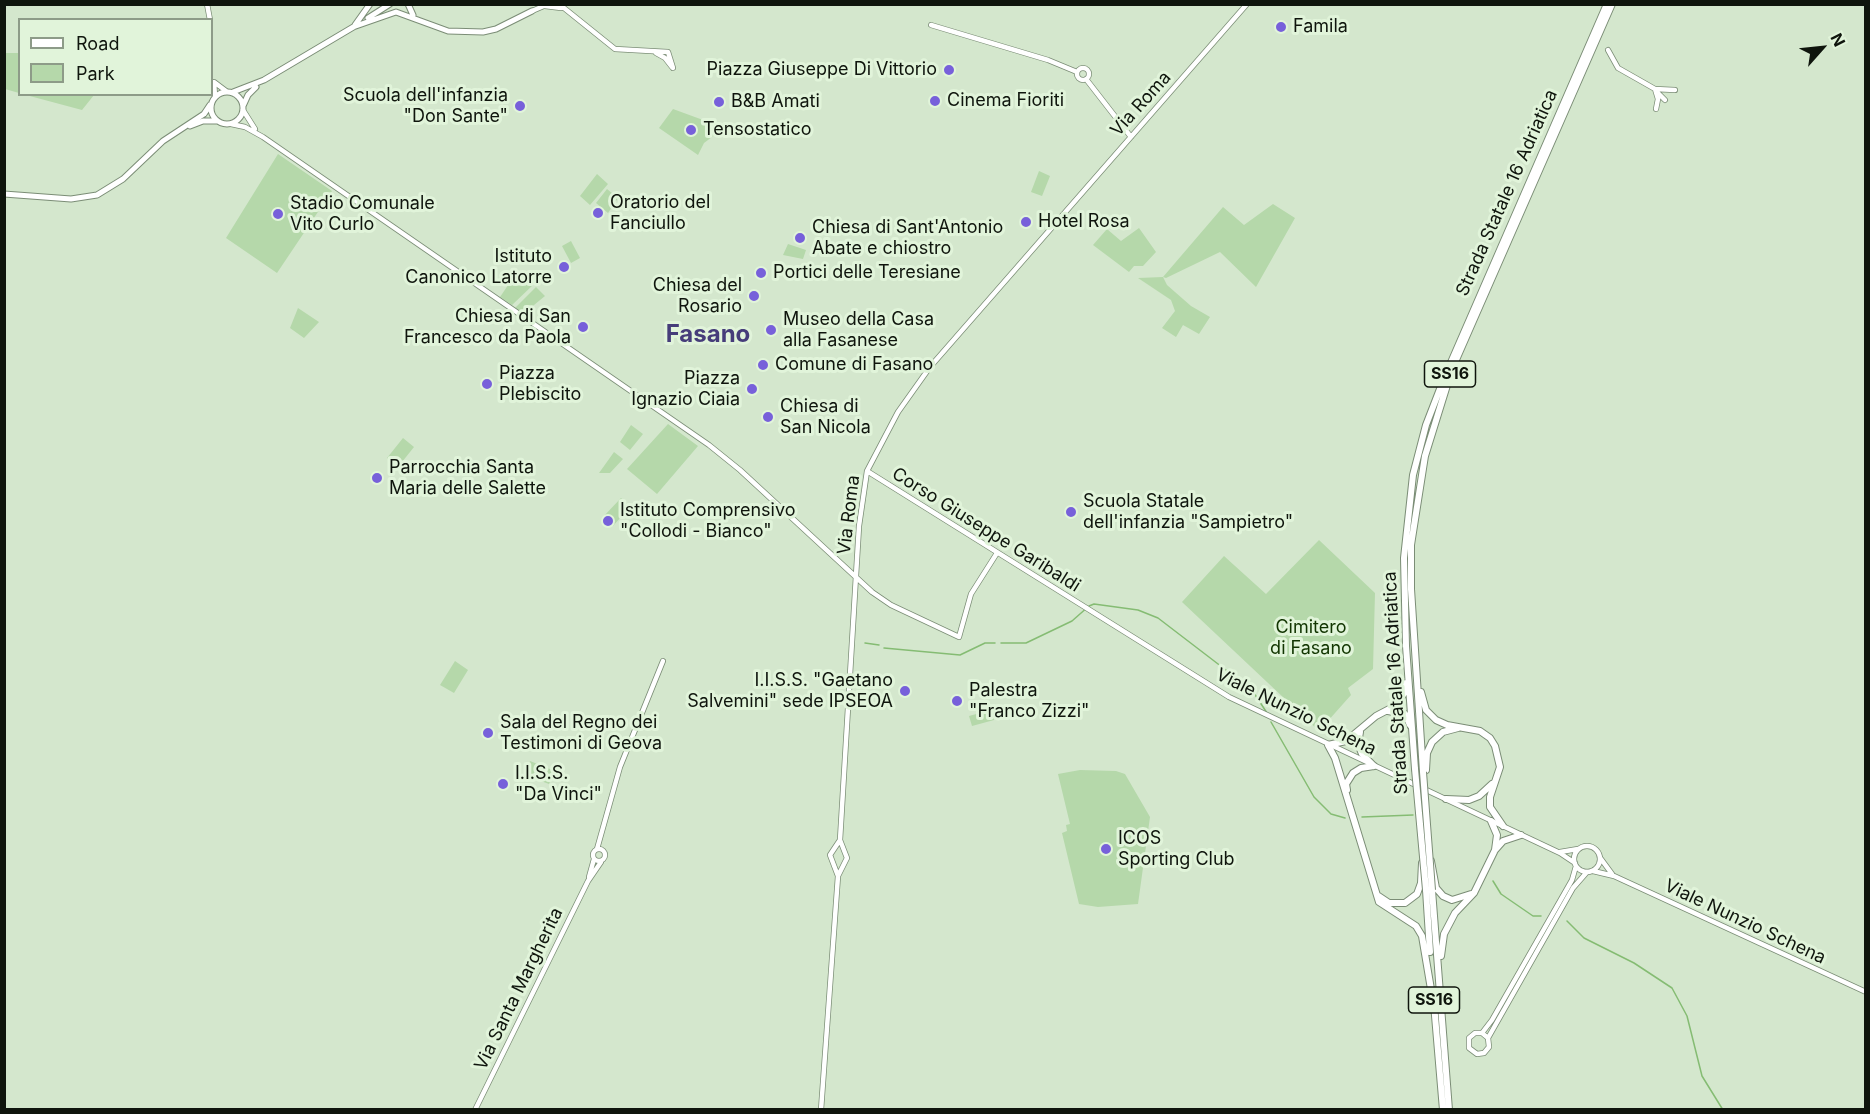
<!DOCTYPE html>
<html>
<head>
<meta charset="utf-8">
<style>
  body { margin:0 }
  #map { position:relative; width:1870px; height:1114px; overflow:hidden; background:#d4e7cd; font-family:Inter,sans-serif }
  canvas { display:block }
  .frame { position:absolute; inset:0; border:6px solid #0f150d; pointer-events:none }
  .legend { position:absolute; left:18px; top:18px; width:195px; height:78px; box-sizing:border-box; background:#e1f4da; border:2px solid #8d9b88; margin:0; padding:8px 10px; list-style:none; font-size:18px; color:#0f150d }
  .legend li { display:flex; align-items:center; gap:12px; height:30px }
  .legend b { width:30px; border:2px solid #8d9b88 }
  .north { position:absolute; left:1792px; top:18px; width:60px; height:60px; -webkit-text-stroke:4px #e1f4da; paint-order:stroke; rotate:63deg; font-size:16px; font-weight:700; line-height:24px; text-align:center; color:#0f150d }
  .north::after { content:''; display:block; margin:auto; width:21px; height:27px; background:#0f150d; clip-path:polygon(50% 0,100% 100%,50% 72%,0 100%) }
</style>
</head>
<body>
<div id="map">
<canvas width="1870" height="1114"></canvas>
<div class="frame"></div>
<ul class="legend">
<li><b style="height:8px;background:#fff"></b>Road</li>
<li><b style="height:16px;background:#b5d8aa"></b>Park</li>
</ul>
<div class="north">N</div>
</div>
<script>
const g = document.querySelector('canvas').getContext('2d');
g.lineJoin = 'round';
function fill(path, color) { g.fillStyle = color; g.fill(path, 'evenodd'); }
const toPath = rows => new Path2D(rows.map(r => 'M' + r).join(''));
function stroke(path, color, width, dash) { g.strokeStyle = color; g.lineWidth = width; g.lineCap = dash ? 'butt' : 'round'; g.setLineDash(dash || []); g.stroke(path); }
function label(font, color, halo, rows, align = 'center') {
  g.font = font + ' Inter,sans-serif'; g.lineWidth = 6; g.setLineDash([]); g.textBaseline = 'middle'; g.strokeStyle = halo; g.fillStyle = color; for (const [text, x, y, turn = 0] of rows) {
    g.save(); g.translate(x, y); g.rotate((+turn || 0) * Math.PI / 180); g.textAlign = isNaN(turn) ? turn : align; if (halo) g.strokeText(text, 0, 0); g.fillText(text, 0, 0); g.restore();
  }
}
fill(toPath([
  [4,53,19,53,19,93,5,89],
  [26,95,94,95,82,110],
  [673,109,714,124,724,128,704,143,698,155,659,128],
  [278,154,332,191,277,273,226,238],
  [1039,171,1050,176,1042,196,1031,192],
  [597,174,608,184,590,205,580,196],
  [607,189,618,198,608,213,596,203],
  [1273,204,1295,218,1256,287,1220,252,1166,278,1163,277,1167,285,1191,306,1210,317,1199,334,1183,325,1176,337,1162,328,1175,311,1171,300,1138,278,1163,277,1223,207,1244,225],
  [1139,228,1156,252,1143,266,1134,266,1129,272,1093,245,1107,229,1121,241],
  [571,241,580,258,571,263,562,246],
  [788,244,806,250,803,259,783,255],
  [517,272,533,285,512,305,500,297],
  [536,287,545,296,523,314,515,308],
  [298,308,319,322,304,338,290,328],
  [668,424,698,446,657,494,627,469],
  [631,425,643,434,630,450,620,442],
  [403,438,414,447,398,467,387,458],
  [614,452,623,459,610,473,599,473],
  [621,498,630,507,613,526,603,517],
  [1319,540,1375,593,1373,669,1348,688,1351,695,1319,731,1182,602,1224,556,1266,594],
  [455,661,468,670,454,693,440,685],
  [991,710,994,720,972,726,969,716],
  [530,761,555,771,549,784,525,775],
  [1080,770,1116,771,1125,774,1150,817,1138,904,1098,907,1079,904,1062,833,1067,831,1066,825,1070,824,1058,774]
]), '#b5d8aa');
stroke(toPath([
  [865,643,879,645],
  [1001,643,1026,643,1072,621,1089,606,1094,604,1138,610,1158,618,1252,690,1267,713],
  [884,648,960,655,985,643,995,643],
  [1271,722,1314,797,1331,814,1345,818],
  [1362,817,1413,815],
  [1493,881,1501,894,1533,916,1541,916],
  [1567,921,1584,938,1634,963,1672,988,1687,1016,1702,1076,1723,1110]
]), '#85bc73', 1.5);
const minor = toPath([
  [207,4,210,20],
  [559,4,615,49,668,52,673,68],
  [545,6,561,8],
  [532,11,546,5],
  [931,25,1048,60,1077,72],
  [1608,50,1618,68,1655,89,1675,90],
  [656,53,665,58,672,67],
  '1077 74a6 6 0 1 1 12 0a6 6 0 1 1-12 0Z',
  [1086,79,1131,137],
  [1655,89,1658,99,1656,109],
  [1656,91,1665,100],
  [215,96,214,82,226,91],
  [243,110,255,129],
  [231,124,245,127,263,137,709,445,740,470,872,592,891,605,959,637,971,594,997,553],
  [867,471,1229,697,1560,853,1575,863],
  [840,840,847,858,838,876,830,855,840,840,859,526,867,471,898,412,930,367,1247,4],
  '1574 859a13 13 0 1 1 26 0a13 13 0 1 1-26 0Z',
  '593 855a6 6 0 1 1 12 0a6 6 0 1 1-12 0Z',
  [597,849,620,767,663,661],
  [1560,852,1578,849],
  [1601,859,1612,874],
  [1593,871,1614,876,1866,992],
  [589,877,594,859],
  [1482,1033,1488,1038,1489,1047,1484,1053,1477,1054,1469,1048,1469,1038,1475,1033,1482,1033,1492,1020,1572,880,1576,866],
  [1488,1038,1573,888,1587,872],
  [475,1110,588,881,601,862],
  [821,1110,838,876]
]);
const major = toPath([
  [408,4,413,15],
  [368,18,390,4],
  [355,25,370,4],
  [353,27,396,12,448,31,483,32,496,29,532,11],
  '211 108a16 16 0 1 1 32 0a16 16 0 1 1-32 0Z',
  [233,92,264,80,355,26],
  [243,106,248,95,256,87],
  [190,126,203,121,217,121],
  [4,194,71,199,97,195,123,179,163,141,204,114,210,105]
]);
const highway = toPath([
  [1449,367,1607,4],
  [1406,683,1405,692,1395,706,1376,716,1346,741,1328,745,1335,758,1379,902,1416,926,1422,936,1434,1007],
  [1421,692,1426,710,1436,720,1447,725,1480,731,1490,738,1495,746,1500,767,1490,797,1490,807,1503,826],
  [1388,711,1405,714,1410,725],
  [1360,732,1358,744,1362,754,1374,766],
  [1415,769,1406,646,1404,558,1413,475,1426,425,1445,376],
  [1426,770,1427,753,1432,742,1443,732,1458,728],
  [1423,772,1411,589,1411,545,1425,456,1452,369,1612,4],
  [1347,790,1346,784,1353,773,1361,768,1374,766],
  [1446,799,1469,800,1479,796,1492,784],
  [1491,821,1497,835,1495,850],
  [1431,861,1436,888,1443,896,1452,900,1471,894],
  [1426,890,1430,952],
  [1432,890,1449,1110],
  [1377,895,1389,903,1405,903,1417,894,1421,883,1422,863],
  [1441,956,1444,934,1455,913,1474,893,1495,850,1503,841,1521,835],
  [1434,1004,1443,1110]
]);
stroke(minor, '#7b8d76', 6);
stroke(major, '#7b8d76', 7);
stroke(highway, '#7b8d76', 8);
stroke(minor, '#fff', 4.5);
stroke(major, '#fff', 5);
stroke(highway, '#fff', 6);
const highwayBridge = toPath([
  [1415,769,1426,890],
  [1423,772,1432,890]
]);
stroke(highwayBridge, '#7b8d76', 8, []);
stroke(highwayBridge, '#fff', 6);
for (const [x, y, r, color] of [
  [1281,27,6,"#7760da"],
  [949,70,6,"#7760da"],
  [935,101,6,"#7760da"],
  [719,102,6,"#7760da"],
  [520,106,6,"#7760da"],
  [691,130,6,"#7760da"],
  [598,213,6,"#7760da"],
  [278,214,6,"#7760da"],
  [1026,222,6,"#7760da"],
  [800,238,6,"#7760da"],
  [564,267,6,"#7760da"],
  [761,273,6,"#7760da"],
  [754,296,6,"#7760da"],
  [583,327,6,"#7760da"],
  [771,330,6,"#7760da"],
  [763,365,6,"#7760da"],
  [487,384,6,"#7760da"],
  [752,389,6,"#7760da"],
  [768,417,6,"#7760da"],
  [377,478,6,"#7760da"],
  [1071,512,6,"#7760da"],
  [608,521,6,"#7760da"],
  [905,691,6,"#7760da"],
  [957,701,6,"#7760da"],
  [488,733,6,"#7760da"],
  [503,784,6,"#7760da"],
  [1106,849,6,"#7760da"]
]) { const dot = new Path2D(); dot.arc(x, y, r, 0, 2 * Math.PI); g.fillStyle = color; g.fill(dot); stroke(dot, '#e1f4da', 2); }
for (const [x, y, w] of [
  [1450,374,51],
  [1434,1000,51]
]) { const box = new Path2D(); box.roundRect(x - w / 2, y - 13, w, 26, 4.5); g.fillStyle = '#e1f4da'; g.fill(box); stroke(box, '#0f150d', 1.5); }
label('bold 16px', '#0f150d', null, [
  ["SS16",1450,374],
  ["SS16",1434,1000]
]);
label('18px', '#0f150d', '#e1f4da', [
  ["Famila",1293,27],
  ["Piazza Giuseppe Di Vittorio",937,70,"right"],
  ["Scuola dell'infanzia",508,96,"right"],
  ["\"Don Sante\"",508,117,"right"],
  ["Cinema Fioriti",947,101],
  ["B&B Amati",731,102],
  ["Tensostatico",703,130],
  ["Oratorio del",610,203],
  ["Fanciullo",610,224],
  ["Stadio Comunale",290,204],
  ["Vito Curlo",290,225],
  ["Hotel Rosa",1038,222],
  ["Chiesa di Sant'Antonio",812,228],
  ["Abate e chiostro",812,249],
  ["Istituto",552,257,"right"],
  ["Canonico Latorre",552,278,"right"],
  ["Portici delle Teresiane",773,273],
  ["Chiesa del",742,286,"right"],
  ["Rosario",742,307,"right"],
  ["Chiesa di San",571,317,"right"],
  ["Francesco da Paola",571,338,"right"],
  ["Museo della Casa",783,320],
  ["alla Fasanese",783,341],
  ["Comune di Fasano",775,365],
  ["Piazza",499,374],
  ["Plebiscito",499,395],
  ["Piazza",740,379,"right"],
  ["Ignazio Ciaia",740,400,"right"],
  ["Chiesa di",780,407],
  ["San Nicola",780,428],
  ["Parrocchia Santa",389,468],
  ["Maria delle Salette",389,489],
  ["Scuola Statale",1083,502],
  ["dell'infanzia \"Sampietro\"",1083,523],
  ["Istituto Comprensivo",620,511],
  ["\"Collodi - Bianco\"",620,532],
  ["I.I.S.S. \"Gaetano",893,681,"right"],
  ["Salvemini\" sede IPSEOA",893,702,"right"],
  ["Palestra",969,691],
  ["\"Franco Zizzi\"",969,712],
  ["Sala del Regno dei",500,723],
  ["Testimoni di Geova",500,744],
  ["I.I.S.S.",515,774],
  ["\"Da Vinci\"",515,795],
  ["ICOS",1118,839],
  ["Sporting Club",1118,860]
], 'left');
label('18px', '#0f150d', '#e1f4da', [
  ["Via Roma",1141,104,-48],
  ["Strada Statale 16 Adriatica",1507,193,-66],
  ["Via Roma",849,515,-83],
  ["Corso Giuseppe Garibaldi",986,530,32],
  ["Strada Statale 16 Adriatica",1396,683,-93],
  ["Viale Nunzio Schena",1296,712,26],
  ["Viale Nunzio Schena",1745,922,25],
  ["Via Santa Margherita",519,989,-64]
]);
label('18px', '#113501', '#e1f4da', [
  ["Cimitero",1311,628],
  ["di Fasano",1311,649]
]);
label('bold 24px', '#463d7a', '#e1f4da', [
  ["Fasano",708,335]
]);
</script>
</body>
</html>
